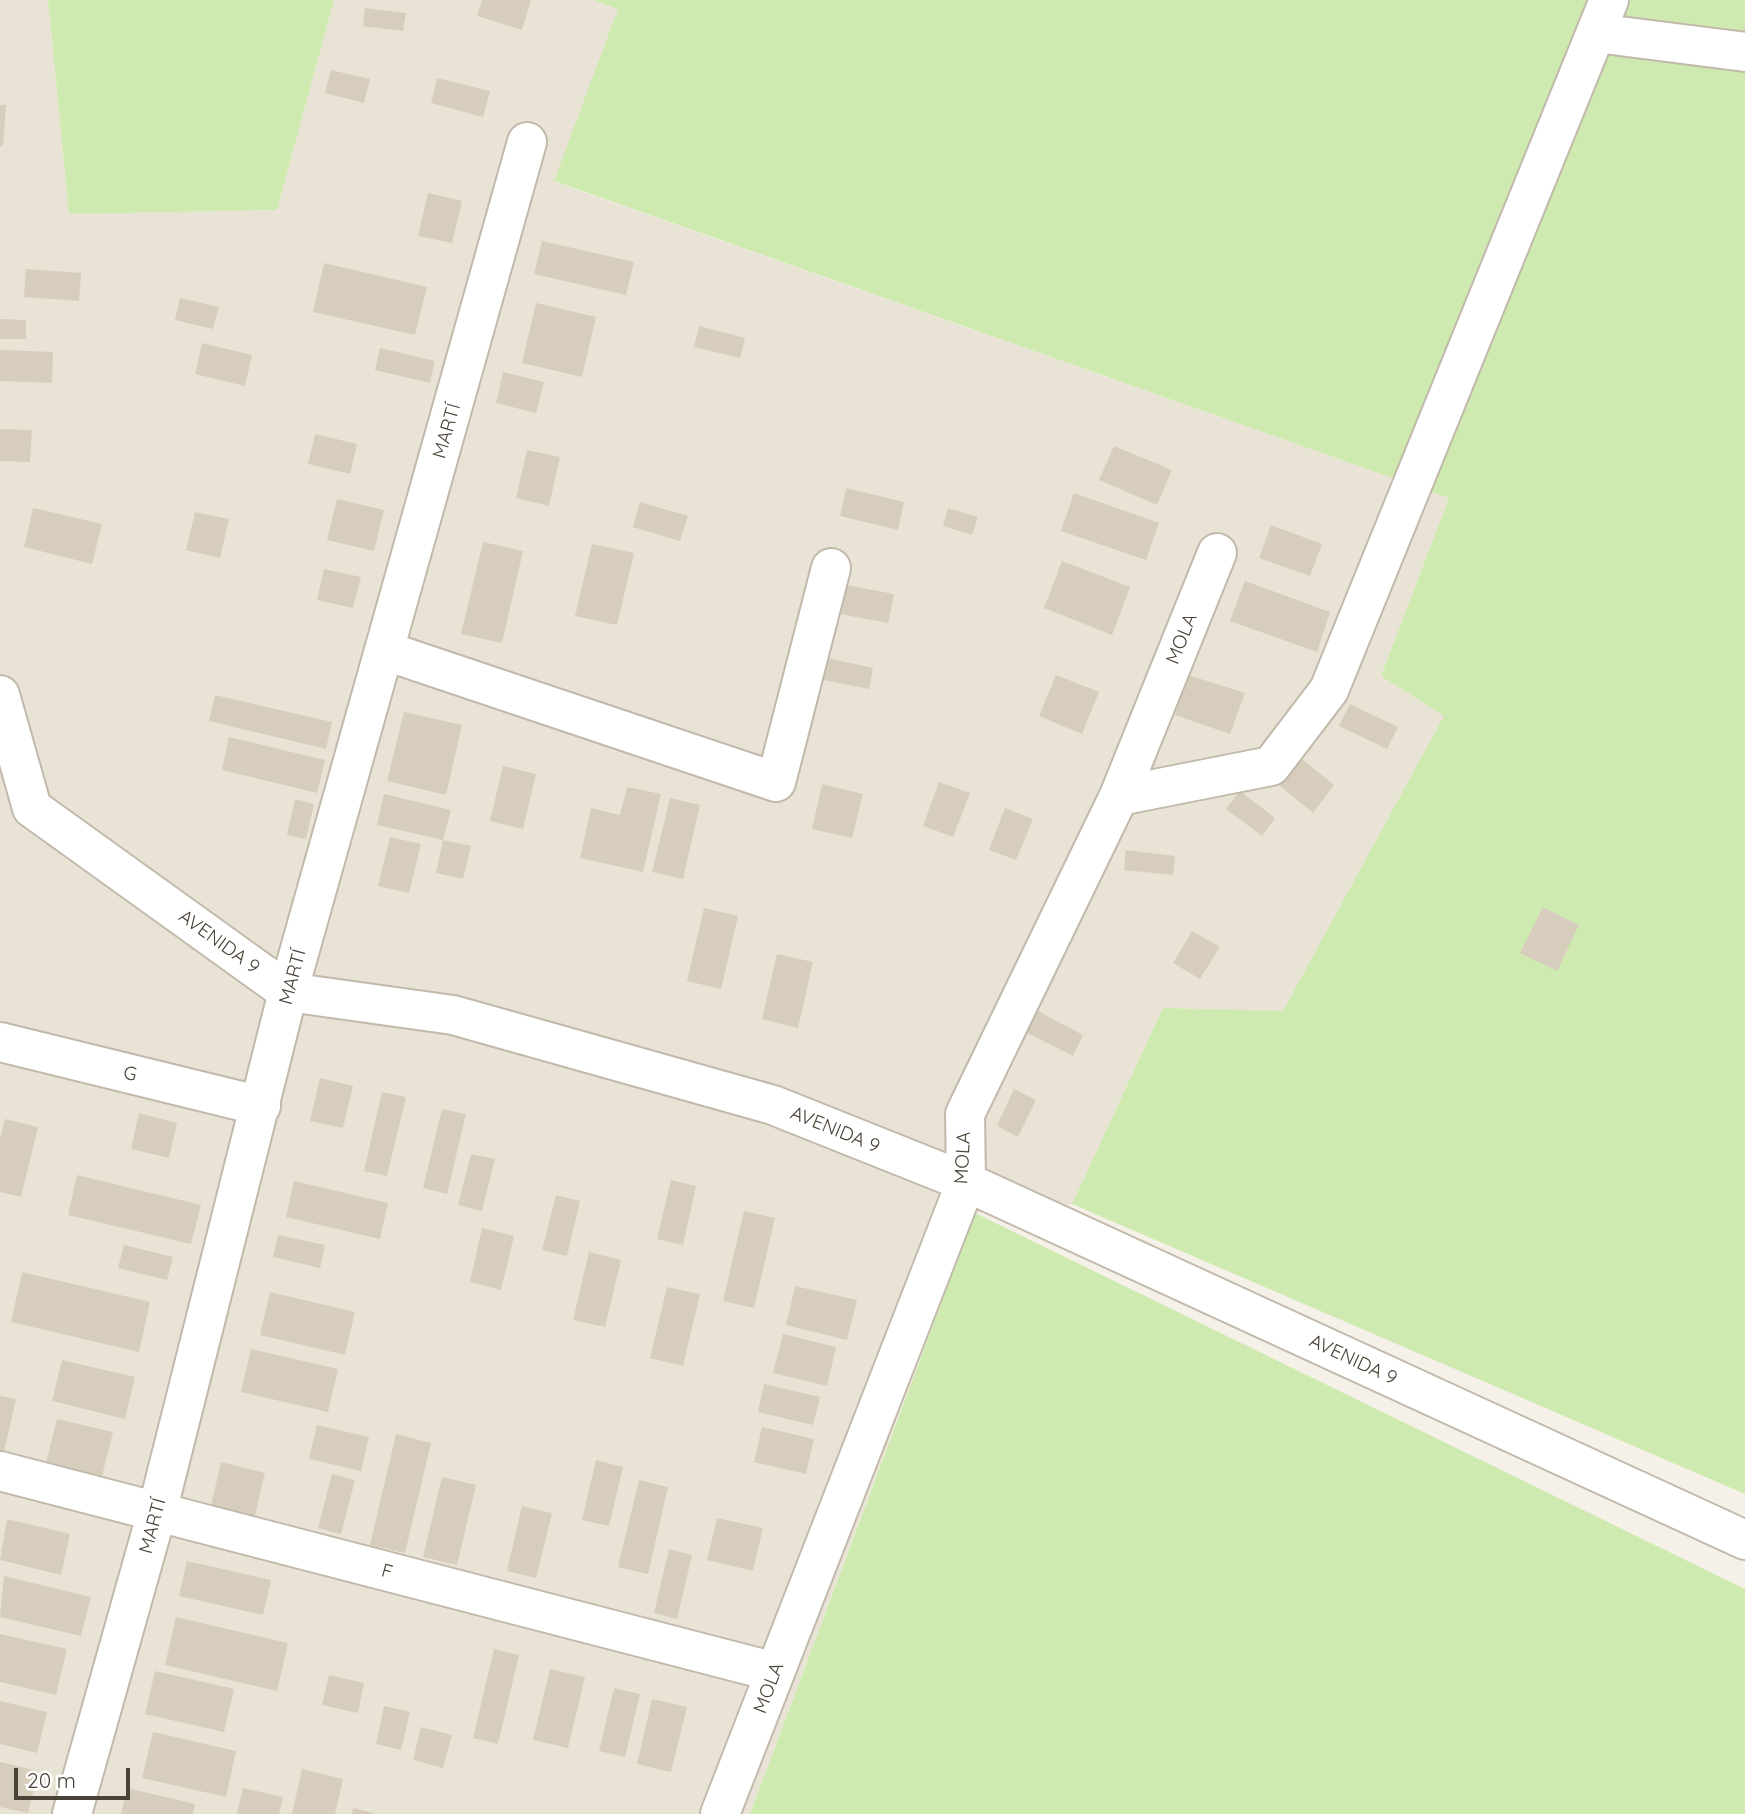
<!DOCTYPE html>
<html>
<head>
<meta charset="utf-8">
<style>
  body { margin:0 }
  #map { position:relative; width:1745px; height:1814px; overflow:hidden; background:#f5f1e8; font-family:Quicksand,sans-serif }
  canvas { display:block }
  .scale { position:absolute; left:14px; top:1768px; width:116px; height:32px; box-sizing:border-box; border:4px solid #494236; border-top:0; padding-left:9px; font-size:21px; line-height:24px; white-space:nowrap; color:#494236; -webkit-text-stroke:5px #fff; paint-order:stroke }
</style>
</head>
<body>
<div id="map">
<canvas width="1745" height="1814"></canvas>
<div class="scale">20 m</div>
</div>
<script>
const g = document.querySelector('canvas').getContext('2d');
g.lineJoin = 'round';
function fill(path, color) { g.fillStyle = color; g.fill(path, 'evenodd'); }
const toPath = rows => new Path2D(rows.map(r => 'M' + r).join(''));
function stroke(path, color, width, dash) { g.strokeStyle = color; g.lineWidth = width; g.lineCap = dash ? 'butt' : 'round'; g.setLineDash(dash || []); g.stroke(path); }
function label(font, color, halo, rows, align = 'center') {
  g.font = font + ' Quicksand,sans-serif'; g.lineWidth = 5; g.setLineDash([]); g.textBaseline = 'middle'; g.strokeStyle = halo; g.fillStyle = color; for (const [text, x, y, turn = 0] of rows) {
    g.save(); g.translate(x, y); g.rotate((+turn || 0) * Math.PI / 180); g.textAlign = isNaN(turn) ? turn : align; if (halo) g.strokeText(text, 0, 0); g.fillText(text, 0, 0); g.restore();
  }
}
fill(toPath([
  [0,0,48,0,69,214,277,210,334,0,593,0,618,9,555,182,1449,498,1381,676,1445,716,1283,1012,1163,1008,1072,1204,974,1213,750,1814,0,1814]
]), '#e9e3d6');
fill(toPath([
  [48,0,334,0,277,210,69,214],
  [593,0,1745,0,1745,1494,1072,1204,1163,1008,1283,1011,1444,716,1381,676,1449,498,554,181,618,9],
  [975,1213,1745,1589,1745,1814,750,1814]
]), '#cfeab0');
fill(toPath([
  [482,0,531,0,522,30,477,16],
  [365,8,406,13,403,31,363,26],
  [331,70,370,79,364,103,325,93],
  [437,78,490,91,483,117,431,103],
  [0,105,6,105,3,146,0,146],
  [428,193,462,201,452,243,418,236],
  [542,241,634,262,626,295,534,274],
  [324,263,427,287,415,335,313,312],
  [26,269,81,273,79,301,24,297],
  [180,298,219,307,213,329,175,320],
  [536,303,596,317,582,377,522,363],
  [0,319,26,320,26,339,0,339],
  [699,326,745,338,740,358,694,347],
  [202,343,252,355,245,386,195,374],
  [380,348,435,361,430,383,375,370],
  [0,350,53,352,52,383,0,381],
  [503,372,544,382,536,413,496,403],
  [0,429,32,430,30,462,0,461],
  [315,434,357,444,350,474,308,464],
  [1114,446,1172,470,1157,505,1099,480],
  [527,450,560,457,549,506,516,498],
  [846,488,904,502,898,530,840,516],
  [1074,493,1159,523,1146,560,1061,531],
  [337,499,384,510,374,551,327,540],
  [640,502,688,516,680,541,633,527],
  [33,508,102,524,92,564,24,547],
  [948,508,978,517,972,535,943,526],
  [195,512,229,519,220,558,186,550],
  [1271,525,1322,544,1310,576,1259,558],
  [483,542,523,551,502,643,461,634],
  [592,544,634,553,617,625,575,616],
  [1062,561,1130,587,1112,635,1044,608],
  [324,569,361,577,353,608,317,600],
  [1245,581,1330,612,1317,652,1230,621],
  [846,585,894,594,888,623,840,614],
  [827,658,873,668,869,689,823,680],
  [1056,675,1099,692,1082,734,1039,716],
  [1188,675,1245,693,1230,734,1175,715],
  [215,695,332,722,326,749,209,721],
  [1350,704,1398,727,1387,749,1339,726],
  [404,712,462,725,446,795,387,781],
  [229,737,325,760,317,793,222,770],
  [1302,759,1334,785,1313,813,1280,786],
  [503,766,536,774,523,829,490,821],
  [939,782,970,793,953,837,923,826],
  [822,784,863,794,852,838,812,829],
  [627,787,661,794,643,872,580,858,591,808,620,815],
  [1240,791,1275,818,1262,836,1226,809],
  [384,794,451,810,443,840,377,825],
  [670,798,700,805,683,879,652,872],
  [295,799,314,804,306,839,287,835],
  [1005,808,1033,819,1016,860,989,850],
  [390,837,421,844,409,893,378,886],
  [443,840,471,846,463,879,436,873],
  [1126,850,1175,856,1173,875,1124,870],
  [1543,907,1579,925,1557,971,1520,953],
  [704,908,738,916,721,989,687,981],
  [1192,931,1220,947,1200,979,1173,963],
  [777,954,813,962,798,1028,762,1019],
  [1038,1011,1083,1035,1073,1056,1027,1033],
  [320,1078,353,1086,343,1128,310,1121],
  [1014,1089,1036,1100,1018,1137,997,1126],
  [382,1092,406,1097,387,1176,364,1171],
  [442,1109,466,1114,447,1194,423,1188],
  [139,1113,177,1123,169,1158,131,1149],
  [5,1119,38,1127,21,1197,0,1192,0,1139],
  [471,1154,495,1159,482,1211,458,1205],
  [77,1175,201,1205,191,1244,68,1215],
  [671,1180,696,1186,683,1245,657,1239],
  [294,1181,388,1203,380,1239,286,1217],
  [556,1195,580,1201,567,1256,542,1250],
  [744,1211,775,1218,754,1308,723,1301],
  [482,1228,514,1236,501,1290,470,1282],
  [278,1235,325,1245,320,1268,273,1257],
  [124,1245,173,1257,167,1280,118,1268],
  [589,1252,621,1260,605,1327,573,1320],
  [22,1272,150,1302,139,1352,11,1322],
  [795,1286,857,1300,847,1340,786,1325],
  [667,1287,700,1294,683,1366,650,1358],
  [270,1292,355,1312,345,1355,260,1335],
  [783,1334,836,1347,827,1386,773,1373],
  [251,1349,338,1369,328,1412,241,1392],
  [62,1360,135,1377,125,1419,52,1401],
  [764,1384,820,1397,813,1425,758,1412],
  [0,1396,16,1399,3,1456,0,1455],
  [57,1419,113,1432,100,1484,44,1471],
  [317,1425,369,1437,361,1471,309,1459],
  [762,1427,814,1439,806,1474,754,1462],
  [396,1434,431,1443,405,1553,370,1545],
  [596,1460,623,1467,609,1526,582,1520],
  [221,1462,265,1473,254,1520,210,1510],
  [332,1474,355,1480,341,1534,318,1528],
  [442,1477,476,1485,457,1565,423,1557],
  [639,1480,668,1487,648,1574,618,1567],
  [522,1506,552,1513,536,1578,507,1571],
  [717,1518,763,1528,753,1571,707,1560],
  [7,1519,70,1534,61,1575,0,1560],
  [669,1549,692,1555,677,1619,654,1613],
  [187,1561,271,1580,263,1615,179,1596],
  [4,1576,91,1597,81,1636,0,1617],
  [176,1617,288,1643,277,1691,165,1665],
  [0,1634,67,1649,56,1695,0,1682],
  [494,1649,519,1655,498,1744,473,1738],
  [550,1669,585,1677,568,1748,533,1740],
  [155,1671,234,1689,224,1732,145,1714],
  [329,1675,364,1683,358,1713,322,1705],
  [614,1688,640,1694,625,1757,599,1751],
  [652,1699,687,1707,671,1772,637,1764],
  [0,1701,47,1712,37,1753,0,1744],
  [384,1706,410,1712,401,1750,376,1744],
  [421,1727,452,1735,443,1768,413,1760],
  [153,1732,236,1751,226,1797,142,1778],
  [0,1762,38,1771,28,1813,0,1807],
  [302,1769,343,1779,335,1814,292,1814],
  [127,1788,195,1804,193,1814,121,1814],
  [243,1788,283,1797,279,1814,237,1814],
  [353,1808,374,1813,374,1814,352,1814]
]), '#d7cdbd');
const minor = toPath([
  [1596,33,1745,52],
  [386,651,776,782,831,568],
  [0,695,32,808,288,992,453,1015,773,1105,966,1182,1745,1540],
  [1119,796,1271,766,1329,690,1609,0],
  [0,1042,261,1106],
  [0,1471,775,1672],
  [72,1814,157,1512,288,992,527,142],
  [720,1814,966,1182,965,1114,1119,796,1217,553]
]);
stroke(minor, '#c1b9aa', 42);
stroke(minor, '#fff', 38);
label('19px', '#494236', '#fff', [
  ["MARTÍ",447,431,-74],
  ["MOLA",1182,639,-68],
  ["AVENIDA 9",219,942,36],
  ["MARTÍ",293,977,-75],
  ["G",130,1074,14],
  ["AVENIDA 9",835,1130,22],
  ["MOLA",963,1158,-87],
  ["AVENIDA 9",1353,1360,25],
  ["MARTÍ",153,1526,-75],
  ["F",387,1572,15],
  ["MOLA",769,1688,-69]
]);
</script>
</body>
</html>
